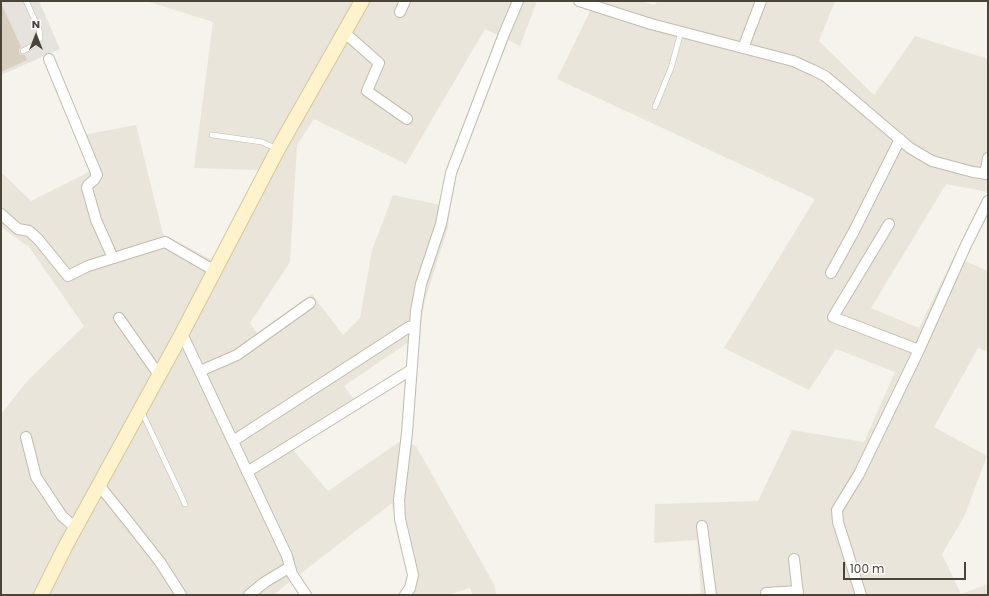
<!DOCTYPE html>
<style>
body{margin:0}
#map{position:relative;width:989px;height:596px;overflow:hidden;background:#f6f3ec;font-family:Poppins,sans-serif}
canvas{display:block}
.frame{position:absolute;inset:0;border:2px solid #4b4439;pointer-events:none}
.north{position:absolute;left:16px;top:16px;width:40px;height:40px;-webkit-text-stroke:3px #fff;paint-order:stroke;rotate:0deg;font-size:11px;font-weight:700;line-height:16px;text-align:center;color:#4b4439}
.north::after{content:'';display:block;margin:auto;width:14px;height:18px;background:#4b4439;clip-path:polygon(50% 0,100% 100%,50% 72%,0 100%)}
.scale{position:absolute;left:843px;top:562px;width:123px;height:18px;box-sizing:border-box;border:2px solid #4b4439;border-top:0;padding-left:5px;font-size:12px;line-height:14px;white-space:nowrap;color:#4b4439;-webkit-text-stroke:3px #fff;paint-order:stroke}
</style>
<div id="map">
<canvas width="989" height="596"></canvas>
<div class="frame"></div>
<div class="north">N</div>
<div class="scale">100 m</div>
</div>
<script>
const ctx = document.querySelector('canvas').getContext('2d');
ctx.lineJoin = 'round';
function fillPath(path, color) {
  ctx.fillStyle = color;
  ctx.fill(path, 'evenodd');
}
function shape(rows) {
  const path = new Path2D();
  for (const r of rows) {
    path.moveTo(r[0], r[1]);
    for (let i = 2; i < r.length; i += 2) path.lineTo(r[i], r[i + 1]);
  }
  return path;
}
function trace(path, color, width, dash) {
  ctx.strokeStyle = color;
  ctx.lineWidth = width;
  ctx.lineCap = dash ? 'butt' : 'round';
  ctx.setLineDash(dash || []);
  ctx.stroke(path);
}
fillPath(shape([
 [146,1,537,1,520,46,485,29,406,164,314,119,297,145,290,262,250,323,257,333,312,294,343,335,360,318,372,250,393,195,450,207,448,228,425,300,419,335,344,386,361,408,293,450,328,491,402,440,416,446,495,586,496,595,473,595,470,588,448,595,400,595,404,588,408,576,392,503,273,595,1,595,1,414,29,379,84,326,29,247,1,227,1,172,31,201,89,172,77,136,136,125,163,234,212,260,259,170,194,168,213,22],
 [595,1,640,1,655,5,657,1,835,1,819,41,874,95,915,36,988,59,988,192,946,184,871,308,919,328,954,256,988,271,988,352,978,348,934,427,987,456,964,517,942,554,961,594,988,584,988,595,679,595,701,593,697,540,654,543,655,504,758,501,792,430,864,442,895,372,836,349,809,390,724,348,815,199,557,79]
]), '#eae5da');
fillPath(shape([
 [1,1,39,1,60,49,1,75]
]), '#e6e2dd');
fillPath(shape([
 [1,3,21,47,19,49,19,53,21,55,25,55,27,60,1,72]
]), '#d8cfc1');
const lane = shape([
 [23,51,34,45,40,38,39,29,26,1],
 [655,107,671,68,681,32],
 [212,135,262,142,277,149],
 [141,410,185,504]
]);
const street = shape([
 [579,1,651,24,793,61,813,70,825,76,843,91,910,148,932,161,973,172,988,174],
 [400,12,405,1],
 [345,33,379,63,367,91,407,119],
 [743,48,761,1],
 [49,59,97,175,94,180,88,185,87,188,96,220,113,258],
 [985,174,988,158],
 [1,214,18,229,29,231,38,239,68,276,88,266,165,242,215,271],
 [889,224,833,317,919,350],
 [831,273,854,231,900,139],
 [119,318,159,375],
 [180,337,185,340,287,556,292,574,306,595],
 [200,371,237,355,310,303],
 [26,437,36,477,62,516,70,523,77,525],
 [233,441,409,327,414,326],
 [247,472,411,370],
 [99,486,103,490,131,525,160,562,181,595],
 [702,526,711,595],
 [794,559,798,595],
 [766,593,798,591],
 [249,595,265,582,290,567],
 [405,595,410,588,413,575,400,519,399,500,407,433,416,311,421,284,441,224,451,173,504,34,518,1],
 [861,595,838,522,837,510,859,474,919,350,966,245,988,201]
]);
const secondary = shape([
 [41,595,65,547,180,337,278,149,362,1]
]);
trace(lane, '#c2bbae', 6);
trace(street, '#c2bbae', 12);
trace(secondary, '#d6c79b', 16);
trace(lane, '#fff', 5);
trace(street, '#fff', 10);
trace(secondary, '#fff3cd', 14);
</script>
